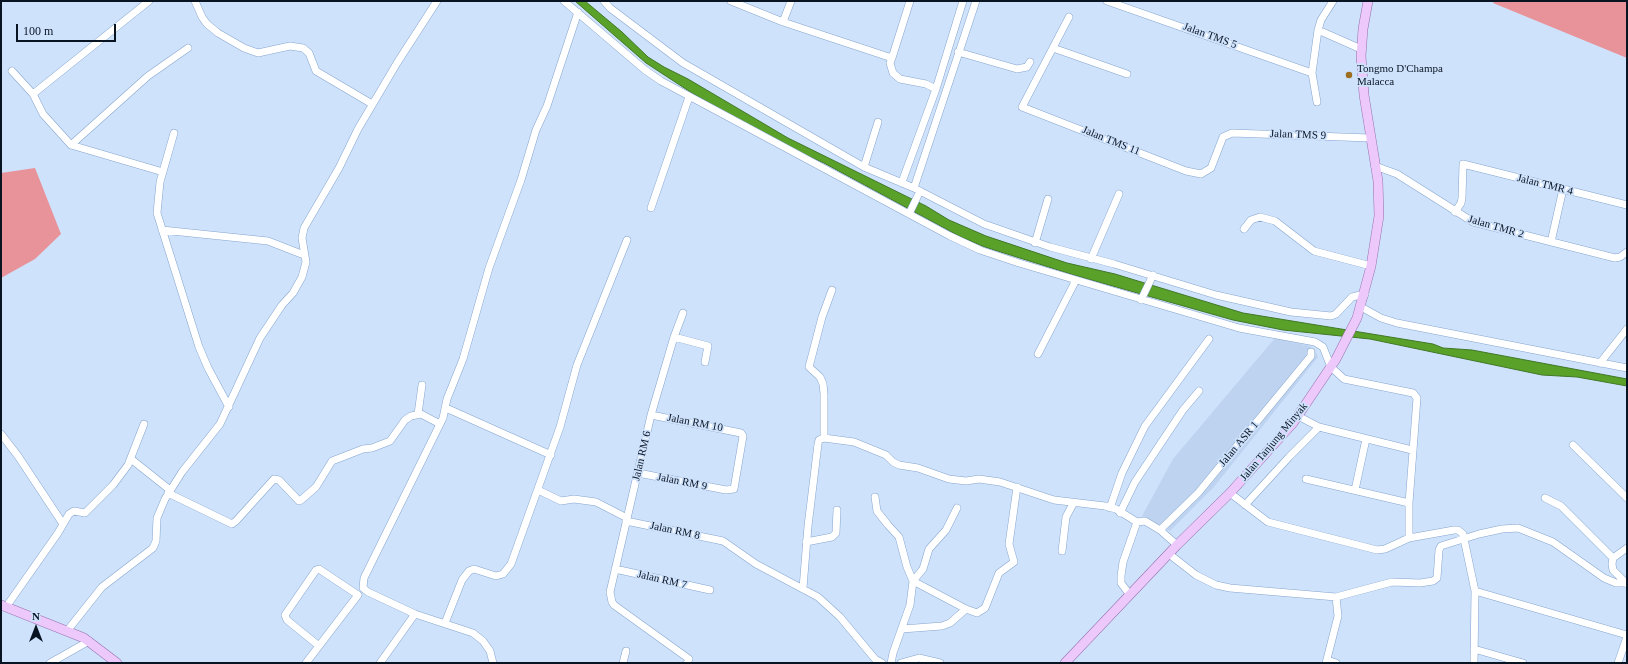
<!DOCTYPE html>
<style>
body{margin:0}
#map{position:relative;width:1628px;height:664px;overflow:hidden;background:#cee2fc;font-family:Georgia,serif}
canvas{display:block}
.frame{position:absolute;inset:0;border:2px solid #091423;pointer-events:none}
.north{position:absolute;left:16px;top:608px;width:40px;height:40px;-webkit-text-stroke:3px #cee2fc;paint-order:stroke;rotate:0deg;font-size:11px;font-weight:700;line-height:16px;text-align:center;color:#091423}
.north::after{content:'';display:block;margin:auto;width:14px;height:18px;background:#091423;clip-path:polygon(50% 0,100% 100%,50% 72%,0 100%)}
.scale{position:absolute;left:16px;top:24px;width:100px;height:18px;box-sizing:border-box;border:2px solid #091423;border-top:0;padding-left:5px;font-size:12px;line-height:14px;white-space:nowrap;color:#091423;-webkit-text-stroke:3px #cee2fc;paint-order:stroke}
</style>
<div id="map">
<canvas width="1628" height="664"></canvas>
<div class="frame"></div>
<div class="north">N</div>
<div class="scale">100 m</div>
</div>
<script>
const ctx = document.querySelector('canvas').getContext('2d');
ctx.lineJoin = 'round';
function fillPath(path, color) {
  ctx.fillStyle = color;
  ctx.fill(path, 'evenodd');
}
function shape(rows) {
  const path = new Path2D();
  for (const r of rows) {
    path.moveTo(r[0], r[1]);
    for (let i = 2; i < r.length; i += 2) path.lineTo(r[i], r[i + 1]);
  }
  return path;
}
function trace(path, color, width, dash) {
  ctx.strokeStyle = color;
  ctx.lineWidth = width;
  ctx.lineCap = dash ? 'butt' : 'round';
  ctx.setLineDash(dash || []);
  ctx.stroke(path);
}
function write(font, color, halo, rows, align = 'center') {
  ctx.font = font + ' Georgia,serif';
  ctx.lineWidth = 3.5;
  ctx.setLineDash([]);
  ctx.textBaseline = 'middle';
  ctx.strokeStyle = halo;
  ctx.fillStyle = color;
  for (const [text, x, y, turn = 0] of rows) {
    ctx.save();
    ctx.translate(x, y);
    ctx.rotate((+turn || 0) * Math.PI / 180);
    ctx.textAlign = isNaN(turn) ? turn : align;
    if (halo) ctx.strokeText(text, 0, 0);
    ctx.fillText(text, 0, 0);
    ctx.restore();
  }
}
fillPath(shape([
 [1275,338,1310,346,1315,350,1318,357,1213,488,1170,531,1142,516,1173,459]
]), '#bdd3f0');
fillPath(shape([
 [1494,1,1627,1,1627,58,1493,3],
 [35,168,61,234,35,259,1,278,1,173]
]), '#e89399');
const water = shape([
 [575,1,585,1,622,32,648,57,664,67,688,79,788,138,926,206,949,220,986,236,1067,263,1115,274,1243,313,1433,344,1443,348,1472,350,1627,379,1627,386,1577,377,1542,375,1370,339,1283,330,1233,320,1074,275,985,247,961,237,824,163,779,143,692,93,646,63,575,1]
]);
fillPath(water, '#59a128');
trace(water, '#417726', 1);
const minor = shape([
 [195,1,202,17,207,24,218,33,244,48,258,53,290,46,303,48,309,53,316,71,372,104],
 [564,1,645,70,661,81,950,236,980,250,1019,263,1239,328,1315,342,1323,347,1331,367,1344,379,1413,393,1417,398,1409,503,1409,538],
 [604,1,610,8,683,63,864,167,914,188,984,224,1050,247,1114,264,1216,295,1291,312,1331,316,1336,314,1352,297,1365,294],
 [731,1,783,22,892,58],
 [910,1,892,58,890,63,893,73,900,79,926,84,936,89],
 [1107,1,1312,73],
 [1069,17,1022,107,1186,171,1201,174,1211,168,1223,137,1232,133,1370,138],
 [783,22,791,1],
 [1318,30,1361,49],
 [1053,48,1127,74],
 [958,52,1017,69,1027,67,1030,62],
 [12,71,33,94,43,114,71,145,163,172],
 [33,94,149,1],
 [1317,102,1312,73,1318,30,1321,20,1333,1],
 [174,133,160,182,157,213,199,347,208,368,229,407],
 [71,145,148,76,188,48],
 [1375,166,1397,174,1473,222,1615,258,1620,257,1627,252],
 [864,167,878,122],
 [902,182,936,89,963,1],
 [914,188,976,1],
 [651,208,689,97],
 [1455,212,1461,203,1462,198,1463,164,1627,205],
 [909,214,920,191],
 [1244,229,1251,220,1260,217,1275,221,1314,251,1371,266],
 [162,230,268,241,304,255],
 [1551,242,1563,189],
 [1035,243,1048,199],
 [1091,259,1119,194],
 [1141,300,1153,275],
 [1361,307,1381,318,1397,323,1627,368],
 [683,313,674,337,651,415,610,592,612,602,614,605,689,659,687,663],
 [674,337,708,346,705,362],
 [1038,354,1076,280],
 [1600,363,1627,329],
 [446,408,551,455],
 [418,414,422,385],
 [1298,416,1319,427,1412,450],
 [1,434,18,456,63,524],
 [824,438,824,394,823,384,820,377,809,367,822,317,832,290],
 [1573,445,1627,498],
 [131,459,170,490],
 [638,473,726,490,734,489,743,436,741,433,651,415],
 [1306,479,1409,503],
 [538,490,561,501,574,499,596,502,627,518],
 [1355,490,1366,439],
 [168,493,232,524,236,521,274,479,279,480,299,501,301,500,316,487,332,461,363,449,372,448,390,441,405,420,411,416,421,414,440,424],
 [1230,493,1268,522,1377,550,1385,549,1409,538,1454,530,1458,530,1463,534,1475,591,1474,663],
 [875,497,877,511,888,525,899,537,907,567,913,581,910,605,893,653,891,663],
 [1545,498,1561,506,1613,558],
 [1245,505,1289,457,1319,427],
 [1110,508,1122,473,1145,426,1209,339],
 [1120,513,1135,482,1183,410,1199,391],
 [626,521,723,541,756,564,818,597,840,617,875,659,882,663],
 [1160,530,1198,493,1311,356,1311,352],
 [806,542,832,537,836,533,837,510],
 [1627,548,1613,558,1612,564,1613,570,1627,584],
 [1062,551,1066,517,1073,504],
 [1169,554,1196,575,1216,585,1230,588,1336,597,1392,582,1420,583,1433,581,1437,578,1439,550,1441,546,1479,534,1502,529,1518,528,1553,542,1604,578,1616,583,1627,583],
 [615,569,710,590],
 [913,581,966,609,977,613,985,608,999,573,1014,562,1009,544,1017,487],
 [913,581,923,569,929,549,946,530,957,508],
 [803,588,808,526,818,444,819,440,824,438,854,442,886,455,893,462,899,465,918,468,949,479,966,481,979,479,1000,482,1054,500,1105,506,1116,509,1137,522,1145,521,1160,530,1177,545],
 [1475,591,1627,635],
 [1130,595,1121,583,1121,576,1123,562,1137,522],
 [6,607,58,533,69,514,74,511,85,513,113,485,128,465,144,424],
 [415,614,473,633,483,641,490,651,493,663],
 [445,623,462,580,469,571,474,569,496,576,503,574,511,564,560,427,577,365,627,240],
 [902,629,942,626,950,623,966,609],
 [67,631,102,587,153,548,156,541,157,518,165,499,182,472,220,424,260,338,282,305,293,293,302,277,306,262,302,238,304,228,339,168,358,129,397,63,437,1],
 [1474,649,1523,663],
 [1327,660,1336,663],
 [50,663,89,641],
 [306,663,358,595,319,569,316,570,285,615,287,620,319,646],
 [380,663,415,614,368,592,363,588,364,578,443,418,447,399,463,359,489,268,521,180,536,130,547,106,578,12],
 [623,663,626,651],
 [901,663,919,658,940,663],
 [1326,663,1338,616,1336,597],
 [1618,663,1627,637]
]);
const major = shape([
 [1,605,84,638,117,663],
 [1065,663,1177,545,1230,493,1293,423,1336,359,1357,318,1371,266,1379,216,1378,181,1364,95,1361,56,1363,29,1368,1]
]);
trace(minor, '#86a5ce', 8);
trace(major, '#9471ad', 10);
trace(minor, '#fff', 7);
trace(major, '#ecc8fb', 9);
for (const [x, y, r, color] of [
 [1349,75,4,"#9d6e20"]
]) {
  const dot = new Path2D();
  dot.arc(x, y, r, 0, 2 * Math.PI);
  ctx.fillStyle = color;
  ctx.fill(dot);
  trace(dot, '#cee2fc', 1.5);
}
write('11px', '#091423', '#cee2fc', [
 ["Jalan TMS 5",1210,36,20],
 ["Jalan TMS 9",1298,135,2],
 ["Jalan TMS 11",1111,141,22],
 ["Jalan TMR 4",1545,185,14],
 ["Jalan TMR 2",1496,227,16],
 ["Jalan RM 10",695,423,11],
 ["Jalan Tanjung Minyak",1274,442,-50],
 ["Jalan ASR 1",1239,444,-50],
 ["Jalan RM 6",642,456,-77],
 ["Jalan RM 9",682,482,11],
 ["Jalan RM 8",675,531,12],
 ["Jalan RM 7",662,580,13]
]);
write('11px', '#091423', '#cee2fc', [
 ["Tongmo D'Champa",1357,69],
 ["Malacca",1357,82]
], 'left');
</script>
